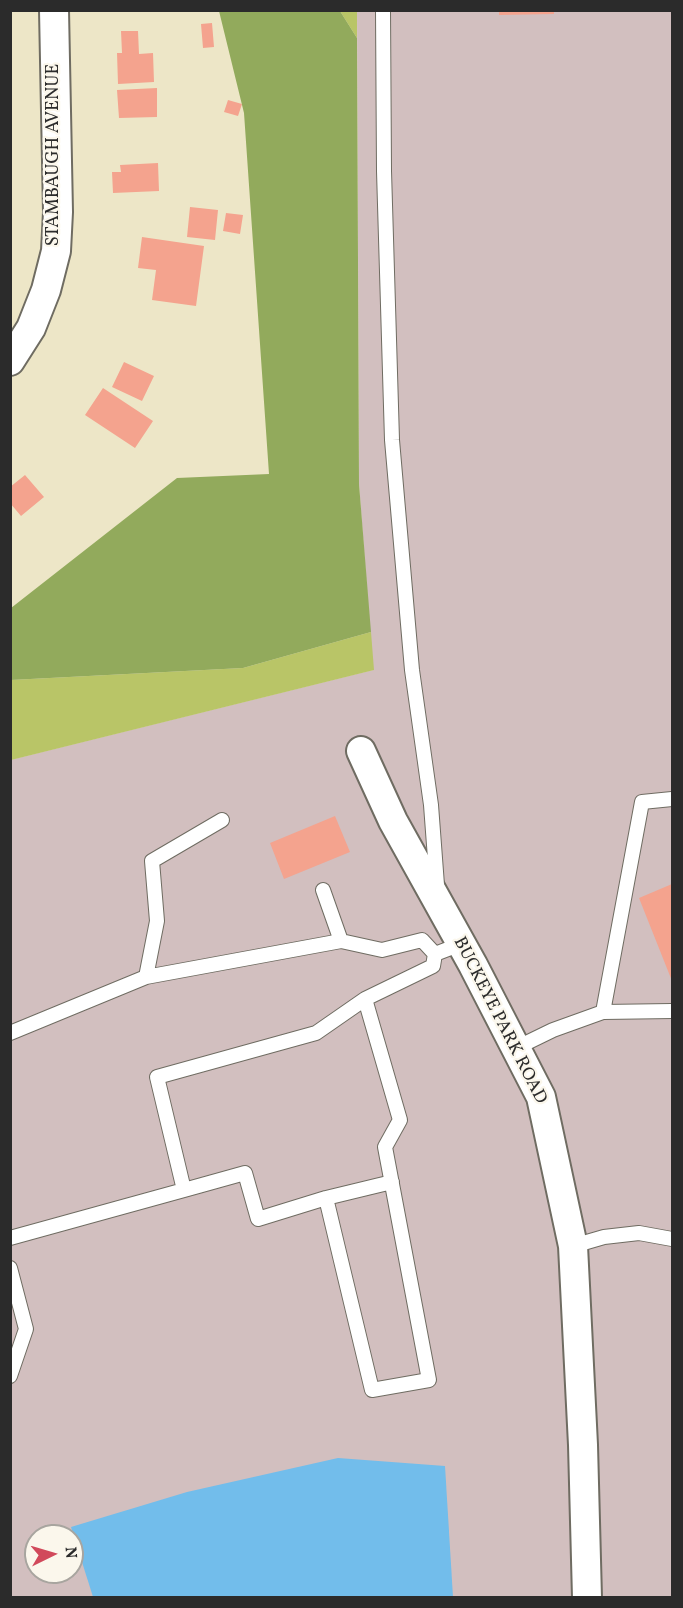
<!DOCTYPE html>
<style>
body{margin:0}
#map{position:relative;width:683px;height:1608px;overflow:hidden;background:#ede6c7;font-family:Vollkorn,serif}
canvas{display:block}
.frame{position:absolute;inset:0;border:12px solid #2b2b2b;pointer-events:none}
.north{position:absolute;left:24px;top:1524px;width:60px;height:60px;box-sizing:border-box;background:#fbf7ec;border:2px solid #a8a59f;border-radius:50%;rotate:85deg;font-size:16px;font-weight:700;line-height:24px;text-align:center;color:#2b2b2b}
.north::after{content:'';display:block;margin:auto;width:21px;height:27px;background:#d1495b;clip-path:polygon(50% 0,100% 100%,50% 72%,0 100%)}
</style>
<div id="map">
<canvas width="683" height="1608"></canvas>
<div class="frame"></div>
<div class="north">N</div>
</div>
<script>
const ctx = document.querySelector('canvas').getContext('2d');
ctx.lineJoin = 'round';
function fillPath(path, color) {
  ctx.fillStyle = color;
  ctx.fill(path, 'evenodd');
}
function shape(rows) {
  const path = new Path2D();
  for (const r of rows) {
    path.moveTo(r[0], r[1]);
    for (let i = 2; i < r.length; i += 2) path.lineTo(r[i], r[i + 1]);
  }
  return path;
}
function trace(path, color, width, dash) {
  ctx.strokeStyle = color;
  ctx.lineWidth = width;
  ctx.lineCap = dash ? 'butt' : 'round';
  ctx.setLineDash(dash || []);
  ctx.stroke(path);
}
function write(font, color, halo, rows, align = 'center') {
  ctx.font = font + ' Vollkorn,serif';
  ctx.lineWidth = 4.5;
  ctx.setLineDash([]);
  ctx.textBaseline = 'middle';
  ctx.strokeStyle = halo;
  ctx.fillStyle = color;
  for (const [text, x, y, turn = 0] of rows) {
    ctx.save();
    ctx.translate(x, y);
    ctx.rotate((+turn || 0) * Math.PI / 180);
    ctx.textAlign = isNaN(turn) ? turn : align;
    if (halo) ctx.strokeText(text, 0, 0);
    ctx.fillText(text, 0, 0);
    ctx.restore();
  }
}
fillPath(shape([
 [357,11,672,11,672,1597,11,1597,10,760,373,670,359,484],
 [36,1536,72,1536,72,1572,36,1572]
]), '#d2bfbf');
fillPath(shape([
 [340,11,357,11,357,38],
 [371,632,374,670,11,760,11,680,243,668]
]), '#b9c567');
fillPath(shape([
 [219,11,340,11,357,38,359,484,371,632,243,668,11,680,11,608,177,478,269,474,244,113]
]), '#92aa5c');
fillPath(shape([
 [338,1458,445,1466,453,1597,93,1597,71,1527,187,1492]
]), '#72bdeb');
fillPath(shape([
 [499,10,554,10,554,14,499,15],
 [212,23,214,47,203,48,201,24],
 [121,31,138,31,139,54,153,53,154,82,118,84,117,53,122,53],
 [157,88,157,117,119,118,117,90],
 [228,100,242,104,238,116,224,112],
 [158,163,159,191,113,193,112,172,121,172,120,165],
 [190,207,218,210,215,240,187,237],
 [226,213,243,215,240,234,223,231],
 [142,237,204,246,196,306,152,300,156,270,138,268],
 [124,362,154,376,142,401,112,387],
 [103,388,153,421,135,448,85,415],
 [25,475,44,497,21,516,10,503,10,487],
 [335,816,350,852,284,879,270,843],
 [672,884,672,981,639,898]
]), '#f4a38e');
const lane = shape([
 [383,10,384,171,392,440,412,670,431,805,437,885],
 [323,890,341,941,382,950,422,940,435,954,461,944],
 [146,977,157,921,152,861,222,820],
 [603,1012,642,802,672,799],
 [10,1033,146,977,341,941],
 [516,1048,553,1030,603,1012,672,1011],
 [392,1182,326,1198,372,1390,429,1380,385,1147,400,1120,365,999,433,966,435,954],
 [326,1198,258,1219,245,1173,184,1190,157,1077,316,1033,365,999],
 [10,1238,184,1190],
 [573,1246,604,1237,639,1233,672,1239],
 [10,1268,26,1329,10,1376]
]);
const street = shape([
 [10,361,31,328,46,290,56,251,58,212,54,10],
 [361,751,393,821,473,965,541,1097,573,1246,583,1445,587,1598]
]);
trace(lane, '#6f6c62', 16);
trace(street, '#6f6c62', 32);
trace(lane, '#fff', 14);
trace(street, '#fff', 28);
write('18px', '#2b2b2b', '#fbf7ec', [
 ["STAMBAUGH AVENUE",55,155,-90],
 ["BUCKEYE PARK ROAD",499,1021,63]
]);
</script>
